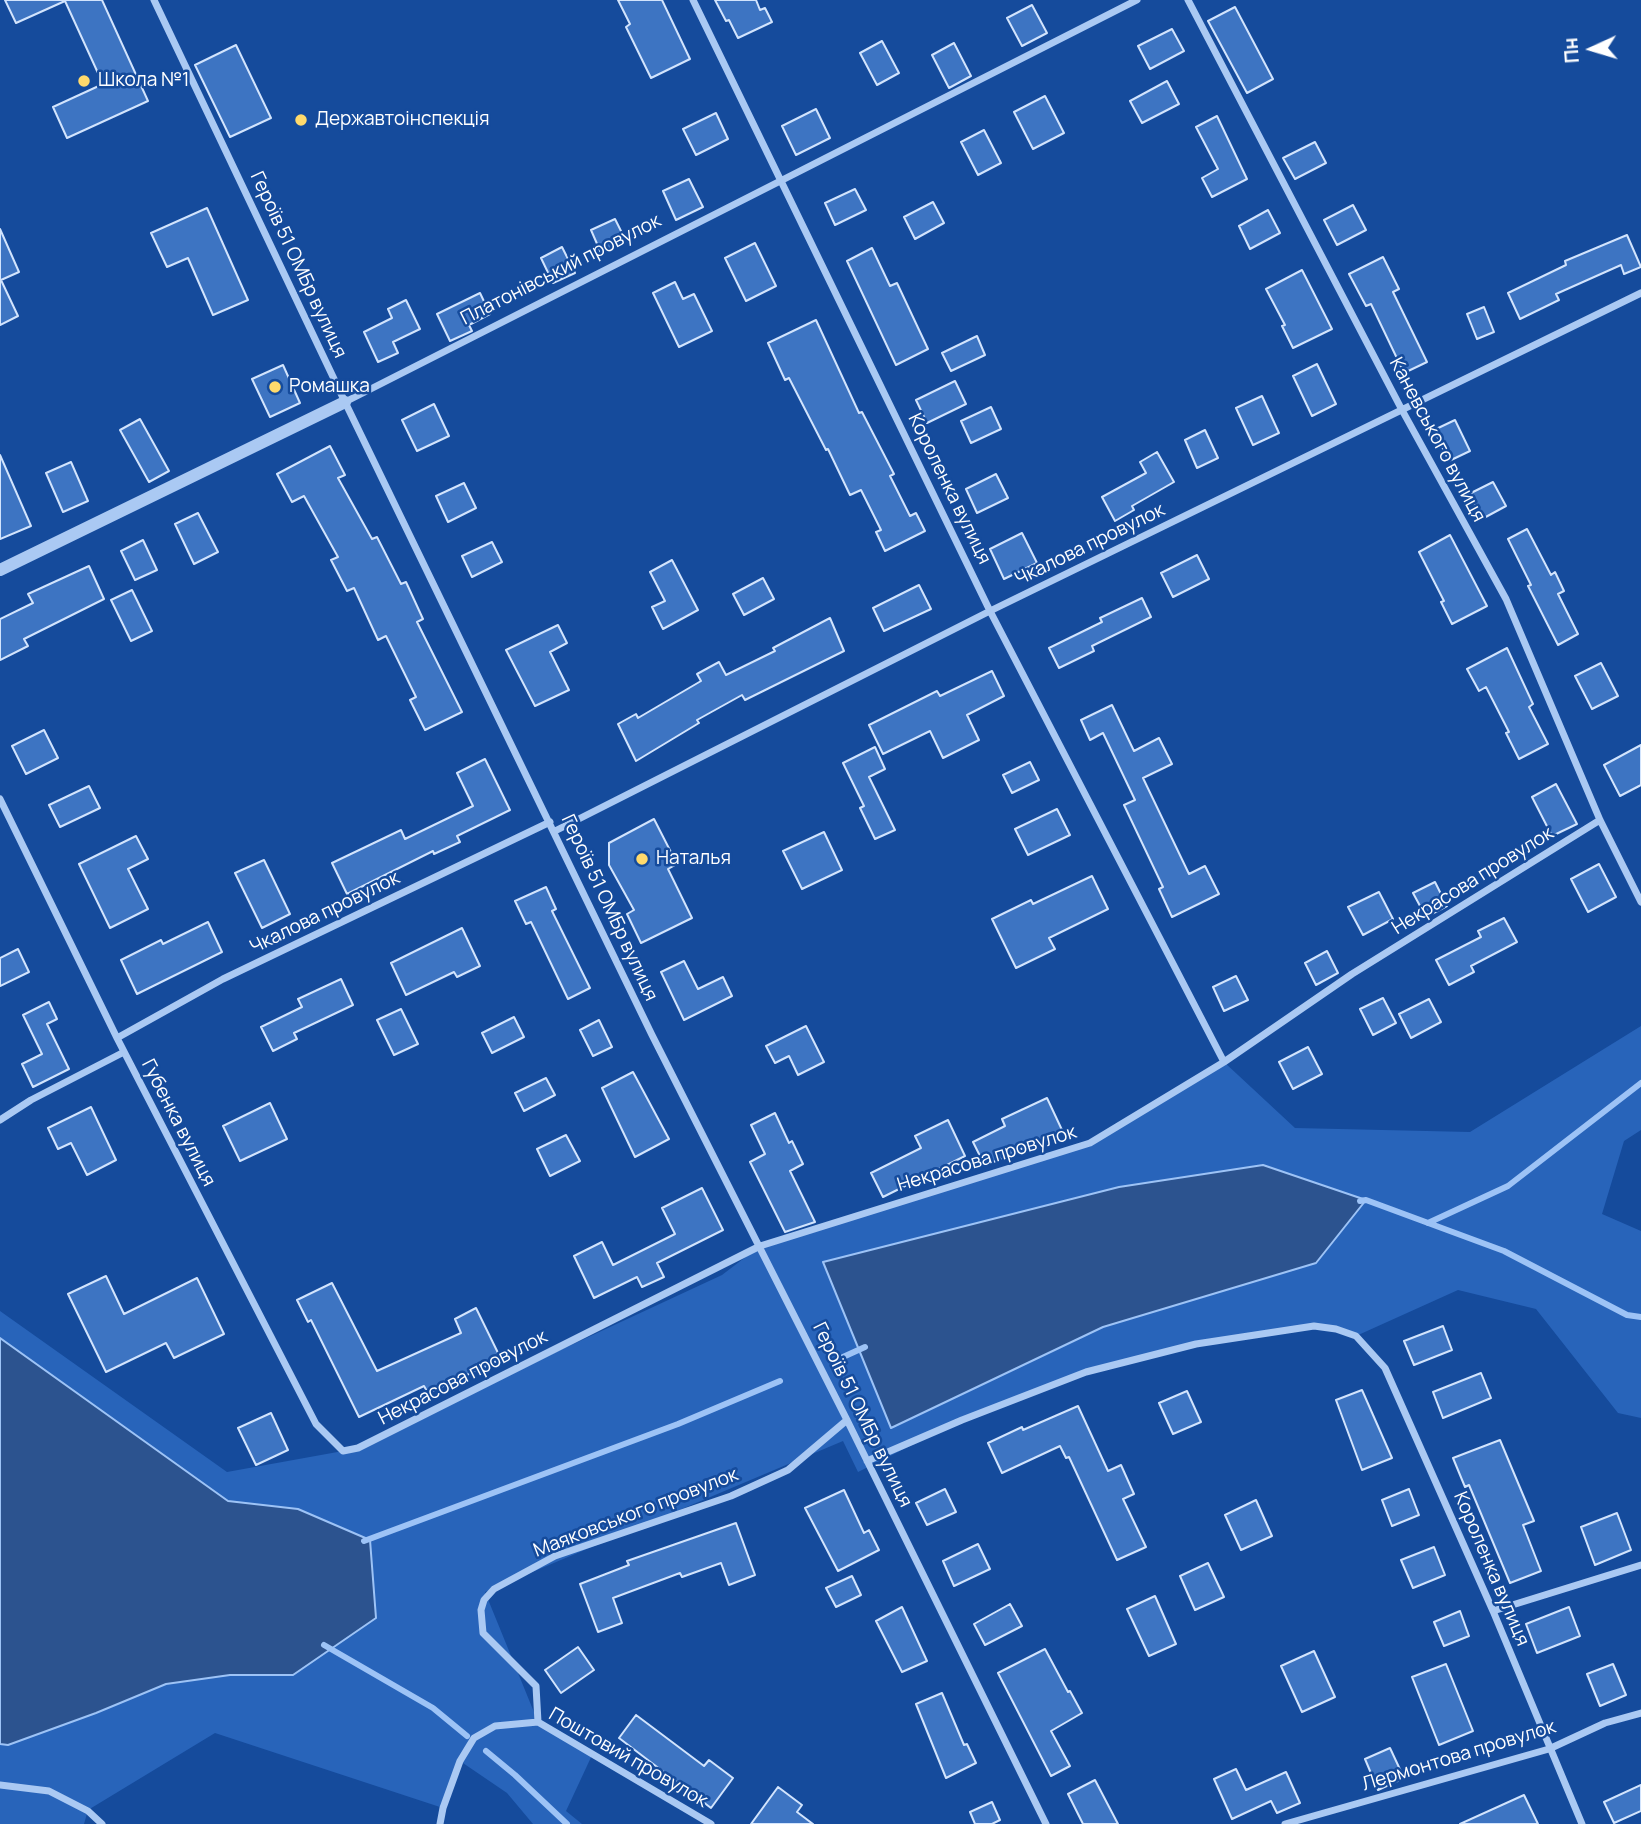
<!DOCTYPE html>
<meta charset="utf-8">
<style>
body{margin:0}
#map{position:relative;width:1641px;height:1824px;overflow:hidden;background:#154b9c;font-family:Manrope,sans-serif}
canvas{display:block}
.north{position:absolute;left:1557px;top:14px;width:70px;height:70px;-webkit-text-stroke:5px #154b9c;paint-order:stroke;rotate:266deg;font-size:19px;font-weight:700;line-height:28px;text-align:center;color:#fff}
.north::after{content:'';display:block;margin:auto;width:24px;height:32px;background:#fff;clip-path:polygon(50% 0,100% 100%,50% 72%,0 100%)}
</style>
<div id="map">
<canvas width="1641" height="1824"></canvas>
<div class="north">Пн</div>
</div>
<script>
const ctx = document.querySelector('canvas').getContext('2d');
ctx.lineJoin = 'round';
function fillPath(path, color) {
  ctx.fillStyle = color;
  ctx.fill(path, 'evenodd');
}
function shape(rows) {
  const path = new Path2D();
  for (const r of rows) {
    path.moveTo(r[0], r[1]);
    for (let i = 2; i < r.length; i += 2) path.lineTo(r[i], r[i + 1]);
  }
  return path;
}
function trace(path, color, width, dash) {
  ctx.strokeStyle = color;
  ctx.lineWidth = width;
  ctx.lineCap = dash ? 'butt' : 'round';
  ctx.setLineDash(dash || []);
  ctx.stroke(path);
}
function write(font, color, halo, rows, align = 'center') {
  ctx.font = font + ' Manrope,sans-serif';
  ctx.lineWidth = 5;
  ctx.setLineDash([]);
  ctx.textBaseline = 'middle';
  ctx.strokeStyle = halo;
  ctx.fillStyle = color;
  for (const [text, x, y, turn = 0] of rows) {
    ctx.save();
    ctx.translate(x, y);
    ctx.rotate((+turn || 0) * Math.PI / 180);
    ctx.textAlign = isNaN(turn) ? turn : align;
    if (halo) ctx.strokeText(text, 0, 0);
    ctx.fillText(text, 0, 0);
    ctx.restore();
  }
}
fillPath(shape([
 [1641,1026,1641,1130,1624,1141,1602,1214,1641,1231,1641,1418,1618,1413,1536,1309,1458,1290,1356,1336,1314,1326,1196,1344,1086,1372,962,1420,858,1472,843,1441,485,1592,538,1722,593,1753,566,1811,582,1824,533,1824,507,1793,460,1761,443,1808,215,1733,88,1810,84,1824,0,1824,0,1311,227,1472,343,1451,722,1275,760,1246,1090,1143,1224,1062,1295,1128,1470,1132]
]), '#2864ba');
const water = shape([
 [1263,1165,1366,1200,1316,1263,1103,1327,891,1428,823,1262,1119,1187,1263,1165],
 [0,1338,228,1501,298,1509,370,1540,376,1618,293,1675,230,1675,166,1684,96,1713,8,1745,0,1744,0,1338]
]);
fillPath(water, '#2c538f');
trace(water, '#9dc3f6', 2);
trace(shape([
 [1360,1201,1366,1200,1504,1251,1627,1315,1641,1317],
 [1428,1223,1508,1186,1641,1083],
 [843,1357,865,1347],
 [364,1541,678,1424,780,1381],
 [324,1645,433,1708,467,1736],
 [486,1751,515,1775,567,1824]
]), '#9dc3f6', 6);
const building = shape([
 [5,0,102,0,148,101,67,138,53,107,103,84,65,1,16,23,5,0],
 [618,0,662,0,690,59,651,78,626,27,630,24,618,0],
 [715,0,756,0,760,10,765,8,772,22,738,38,729,20,726,21,715,0],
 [1032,5,1047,33,1022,46,1007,18,1032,5],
 [1235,7,1273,79,1247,93,1208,21,1235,7],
 [1172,29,1184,51,1150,69,1138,46,1172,29],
 [882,41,899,73,877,85,860,53,882,41],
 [954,43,971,76,949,88,932,55,954,43],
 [236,45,271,118,230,137,195,65,236,45],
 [1167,81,1179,104,1142,123,1130,101,1167,81],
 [1045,96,1064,133,1033,149,1014,112,1045,96],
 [816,109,830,138,796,155,782,126,816,109],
 [716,113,728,139,696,155,683,129,716,113],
 [1217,116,1247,179,1212,197,1202,178,1218,169,1196,127,1217,116],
 [984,130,1001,163,978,175,961,142,984,130],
 [1315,142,1326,163,1295,179,1283,158,1315,142],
 [689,179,703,207,676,220,663,191,689,179],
 [855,189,866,210,835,225,825,203,855,189],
 [933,202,944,223,915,239,904,217,933,202],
 [1353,205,1366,230,1337,245,1324,220,1353,205],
 [207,208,248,300,213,315,188,258,167,267,151,233,207,208],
 [1268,210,1280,233,1250,249,1239,226,1268,210],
 [615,219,626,241,601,253,591,230,615,219],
 [0,229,19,272,1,280,18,316,0,325,0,229],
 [1627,235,1641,267,1624,274,1621,265,1556,294,1559,300,1520,319,1508,293,1566,265,1565,261,1627,235],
 [755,243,776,286,746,301,725,258,755,243],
 [562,247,575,273,553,283,541,258,562,247],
 [872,248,890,286,897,283,928,349,896,365,847,261,872,248],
 [1383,257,1399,289,1393,292,1427,362,1404,373,1371,304,1366,306,1349,274,1383,257],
 [1302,270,1332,329,1293,348,1282,326,1285,325,1266,289,1302,270],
 [675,282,683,299,694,294,712,331,679,347,653,293,675,282],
 [480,293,490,314,469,325,472,331,450,341,437,314,480,293],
 [406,300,420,329,393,342,398,353,378,362,364,332,392,318,388,309,406,300],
 [1484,307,1494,332,1477,339,1467,314,1484,307],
 [816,320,859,413,862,412,894,474,890,476,910,516,916,513,925,531,885,551,876,532,881,530,861,490,850,495,828,449,826,450,789,378,785,380,768,343,816,320],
 [977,336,985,355,951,371,942,353,977,336],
 [1317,364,1336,404,1312,416,1293,376,1317,364],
 [283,365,300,403,270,417,252,379,283,365],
 [955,381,966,404,927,423,916,400,955,381],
 [1262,396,1279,433,1253,445,1236,408,1262,396],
 [434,404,449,436,417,451,402,420,434,404],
 [991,407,1001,429,971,443,961,421,991,407],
 [140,419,169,471,149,482,120,430,140,419],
 [1455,420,1470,451,1449,461,1434,430,1455,420],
 [1205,430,1218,458,1197,468,1185,440,1205,430],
 [330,446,345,475,338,478,372,539,377,537,401,584,406,582,423,619,417,622,462,712,425,730,410,700,416,697,386,636,378,640,354,588,347,591,331,560,338,557,304,496,292,502,277,474,330,446],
 [1157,452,1174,482,1132,506,1134,510,1115,521,1102,497,1146,473,1140,462,1157,452],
 [0,455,31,526,0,539,0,455],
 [71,462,88,501,63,512,46,473,71,462],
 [996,474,1008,498,977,513,966,489,996,474],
 [1493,482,1506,506,1482,519,1469,494,1493,482],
 [464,483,476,508,448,522,436,496,464,483],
 [198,513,218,552,194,564,175,524,198,513],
 [1527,529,1551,575,1555,572,1564,591,1558,594,1578,634,1558,645,1528,586,1531,585,1508,539,1527,529],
 [1022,533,1037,563,1004,579,990,549,1022,533],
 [1450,535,1487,606,1452,624,1441,602,1444,601,1419,552,1450,535],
 [143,540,157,570,135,580,121,551,143,540],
 [492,542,502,562,472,577,462,556,492,542],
 [1197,555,1209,579,1173,597,1161,573,1197,555],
 [672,560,698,610,663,629,652,607,665,601,650,572,672,560],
 [89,566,104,599,24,639,28,646,0,660,0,619,33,603,28,594,89,566],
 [763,578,774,599,744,615,733,594,763,578],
 [919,585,931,609,884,631,873,608,919,585],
 [132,590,152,631,131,641,111,600,132,590],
 [1142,598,1151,617,1092,646,1094,651,1059,668,1049,648,1102,622,1100,618,1142,598],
 [830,618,844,651,745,700,742,695,697,720,699,723,636,761,618,724,636,714,638,718,701,681,697,674,719,662,726,675,775,651,773,648,830,618],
 [558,625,567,643,550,652,569,690,535,706,506,650,558,625],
 [1507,648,1533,704,1529,707,1548,744,1519,759,1506,733,1509,732,1486,687,1479,691,1467,669,1507,648],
 [1601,663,1618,696,1592,709,1575,676,1601,663],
 [992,671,1004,696,967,715,979,740,943,758,930,731,883,754,869,725,937,691,940,696,992,671],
 [1112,705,1134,751,1159,738,1172,764,1143,778,1189,874,1205,866,1219,894,1172,917,1159,889,1163,887,1124,805,1135,800,1103,733,1090,740,1081,720,1112,705],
 [44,730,58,758,26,774,12,746,44,730],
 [1641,745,1641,785,1620,796,1604,765,1641,745],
 [875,747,885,769,869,777,895,830,875,839,860,808,864,806,843,763,875,747],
 [485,759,510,810,457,836,460,842,434,854,433,851,347,894,332,863,401,830,405,839,473,806,457,773,485,759],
 [1030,762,1039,780,1012,793,1003,775,1030,762],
 [1556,784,1577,824,1552,836,1532,797,1556,784],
 [89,786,100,808,60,827,49,805,89,786],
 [1057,809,1070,835,1028,855,1015,829,1057,809],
 [654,819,677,864,668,869,692,918,641,943,627,914,634,910,609,865,609,843,654,819],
 [824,832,842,870,802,889,783,851,824,832],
 [136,836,148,859,128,869,148,909,110,928,79,864,136,836],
 [264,860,290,914,262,928,235,873,264,860],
 [1599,864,1616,897,1588,912,1571,879,1599,864],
 [1092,876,1108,909,1049,938,1055,949,1016,968,992,919,1031,900,1033,904,1092,876],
 [1435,882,1447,906,1426,917,1413,893,1435,882],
 [546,887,556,909,552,911,590,988,568,999,531,922,526,924,515,901,546,887],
 [1379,892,1393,919,1363,935,1348,907,1379,892],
 [1504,918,1517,942,1471,966,1474,972,1449,985,1436,960,1481,937,1478,931,1504,918],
 [208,922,222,952,137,994,121,960,161,940,163,944,208,922],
 [462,928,480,966,457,977,454,972,406,995,391,963,462,928],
 [18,949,29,972,0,986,0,958,18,949],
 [1327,951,1338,973,1316,985,1305,963,1327,951],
 [684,961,698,989,723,977,732,996,684,1020,661,972,684,961],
 [1236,976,1248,1000,1224,1011,1213,987,1236,976],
 [341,979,353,1005,294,1033,297,1039,273,1051,261,1027,302,1007,298,999,341,979],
 [1383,998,1396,1023,1373,1035,1360,1009,1383,998],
 [1429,999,1441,1022,1411,1038,1399,1014,1429,999],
 [49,1002,57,1019,47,1024,69,1069,33,1087,22,1064,42,1054,23,1015,49,1002],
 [401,1009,418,1044,394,1055,377,1020,401,1009],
 [514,1017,524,1037,492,1053,482,1033,514,1017],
 [599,1020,612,1047,593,1056,580,1030,599,1020],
 [806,1026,824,1062,798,1075,789,1056,775,1063,766,1046,806,1026],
 [1308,1047,1322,1074,1293,1089,1279,1062,1308,1047],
 [633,1072,669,1139,635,1157,602,1088,633,1072],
 [546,1078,555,1095,524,1111,515,1093,546,1078],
 [1047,1098,1062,1130,985,1166,973,1142,1005,1126,1002,1119,1047,1098],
 [270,1103,287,1139,240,1161,223,1126,270,1103],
 [91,1107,116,1160,87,1175,71,1143,58,1149,48,1128,91,1107],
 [775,1113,789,1143,792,1141,803,1164,790,1171,815,1222,785,1232,750,1162,765,1154,751,1125,775,1113],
 [948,1120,965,1156,883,1197,871,1173,921,1148,915,1136,948,1120],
 [566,1135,580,1161,550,1176,537,1149,566,1135],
 [702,1188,723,1230,657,1263,664,1277,642,1287,637,1277,594,1298,574,1256,602,1242,613,1265,675,1234,662,1208,702,1188],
 [106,1276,124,1314,197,1278,224,1334,174,1358,166,1343,106,1372,68,1294,106,1276],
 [332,1283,377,1371,461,1333,455,1319,476,1308,501,1359,428,1393,424,1386,359,1417,311,1320,308,1322,297,1300,332,1283],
 [1443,1326,1452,1350,1414,1365,1404,1341,1443,1326],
 [1481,1373,1491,1398,1443,1418,1433,1392,1481,1373],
 [1362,1390,1392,1458,1362,1470,1336,1400,1362,1390],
 [1187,1391,1201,1422,1173,1434,1159,1403,1187,1391],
 [1078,1406,1108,1471,1121,1465,1134,1494,1123,1499,1146,1547,1117,1560,1069,1457,1066,1458,1060,1446,1002,1473,988,1443,1022,1427,1023,1430,1078,1406],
 [271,1413,288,1450,256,1465,238,1428,271,1413],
 [1500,1440,1534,1521,1523,1525,1541,1571,1510,1583,1469,1485,1465,1487,1453,1458,1500,1440],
 [945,1489,956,1512,927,1525,916,1503,945,1489],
 [1409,1489,1419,1515,1392,1526,1382,1500,1409,1489],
 [844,1490,864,1533,869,1530,879,1550,838,1571,805,1508,844,1490],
 [1256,1500,1272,1536,1241,1550,1225,1515,1256,1500],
 [1617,1513,1631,1550,1595,1565,1581,1527,1617,1513],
 [736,1523,755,1575,729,1585,721,1563,682,1577,680,1573,613,1598,622,1623,598,1632,580,1584,629,1565,627,1561,736,1523],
 [978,1544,990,1569,954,1586,943,1561,978,1544],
 [1434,1547,1445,1575,1413,1588,1401,1560,1434,1547],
 [1208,1563,1224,1597,1195,1610,1180,1576,1208,1563],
 [852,1576,861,1595,836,1607,826,1588,852,1576],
 [1155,1596,1176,1644,1149,1656,1127,1609,1155,1596],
 [1010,1604,1022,1626,985,1645,974,1624,1010,1604],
 [902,1607,927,1661,902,1672,876,1621,902,1607],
 [1569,1607,1580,1636,1537,1653,1526,1624,1569,1607],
 [1460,1611,1469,1636,1444,1646,1434,1622,1460,1611],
 [578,1647,594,1670,561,1693,545,1670,578,1647],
 [1045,1649,1068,1692,1070,1691,1082,1713,1051,1731,1070,1766,1051,1776,998,1673,1045,1649],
 [1314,1651,1335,1697,1302,1712,1281,1666,1314,1651],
 [1446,1664,1473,1731,1439,1745,1412,1677,1446,1664],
 [1613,1664,1626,1695,1600,1706,1587,1674,1613,1664],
 [942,1693,964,1745,967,1744,976,1763,946,1778,916,1704,942,1693],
 [636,1715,704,1766,709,1760,733,1778,711,1808,619,1738,636,1715],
 [1390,1748,1404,1778,1378,1790,1365,1759,1390,1748],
 [1236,1769,1246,1790,1286,1772,1300,1803,1277,1813,1271,1801,1232,1819,1214,1779,1236,1769],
 [1095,1780,1118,1824,1083,1824,1068,1794,1095,1780],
 [1641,1785,1641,1811,1614,1823,1604,1802,1641,1785],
 [778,1787,802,1805,797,1812,813,1824,751,1824,778,1787],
 [1524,1795,1538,1824,1460,1824,1524,1795],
 [992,1802,1000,1820,992,1824,975,1824,970,1812,992,1802]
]);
fillPath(building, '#3d74c2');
trace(building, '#d2e4fd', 2);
trace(shape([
 [154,0,345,402,652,1035,847,1420,1046,1824],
 [693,0,990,611,1224,1062],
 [1188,0,1402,410,1506,599,1600,820,1641,902],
 [345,402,1137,0],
 [0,799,117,1038,316,1424,343,1451,358,1448,760,1246,1090,1143,1224,1062,1352,974,1600,820],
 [555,831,990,611,1641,293],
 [117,1038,223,979,550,822],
 [0,1120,31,1100,124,1052],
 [867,1461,962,1420,1086,1372,1196,1344,1314,1326,1336,1329,1356,1336,1385,1368,1493,1611,1582,1824],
 [1493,1611,1641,1565],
 [538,1722,536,1686,483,1633,481,1610,484,1600,494,1589,555,1556,731,1496,788,1470,847,1420],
 [0,1785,49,1791,88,1811,102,1824],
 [440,1824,443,1808,460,1761,474,1738,495,1726,538,1722,711,1824],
 [1285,1824,1549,1749,1605,1723,1641,1713]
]), '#aac9f3', 7);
trace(shape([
 [0,570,345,402]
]), '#aac9f3', 12);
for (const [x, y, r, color] of [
 [84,81,7,"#ffda6c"],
 [301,120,7,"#ffda6c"],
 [275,387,7,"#ffda6c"],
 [642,859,7,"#ffda6c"]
]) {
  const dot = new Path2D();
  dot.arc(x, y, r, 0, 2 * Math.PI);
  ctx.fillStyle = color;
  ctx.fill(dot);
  trace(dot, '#154b9c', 2.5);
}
write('19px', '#fff', '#154b9c', [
 ["Школа №1",98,81],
 ["Державтоінспекція",315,120],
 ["Ромашка",289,387],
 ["Наталья",656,859]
], 'left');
write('19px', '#fff', '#154b9c', [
 ["Героїв 51 ОМБр вулиця",298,265,65],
 ["Платонівський провулок",561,270,-27],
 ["Каневського вулиця",1437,440,62],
 ["Короленка вулиця",949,489,64],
 ["Чкалова провулок",1090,545,-26],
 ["Некрасова провулок",1473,881,-32],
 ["Героїв 51 ОМБр вулиця",609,908,65],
 ["Чкалова провулок",325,913,-26],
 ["Губенка вулиця",178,1123,63],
 ["Некрасова провулок",987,1159,-17],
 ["Некрасова провулок",463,1378,-27],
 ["Героїв 51 ОМБр вулиця",862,1415,64],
 ["Маяковського провулок",636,1513,-21],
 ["Короленка вулиця",1491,1569,67],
 ["Лермонтова провулок",1459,1756,-17],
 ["Поштовий провулок",628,1758,30]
]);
</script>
